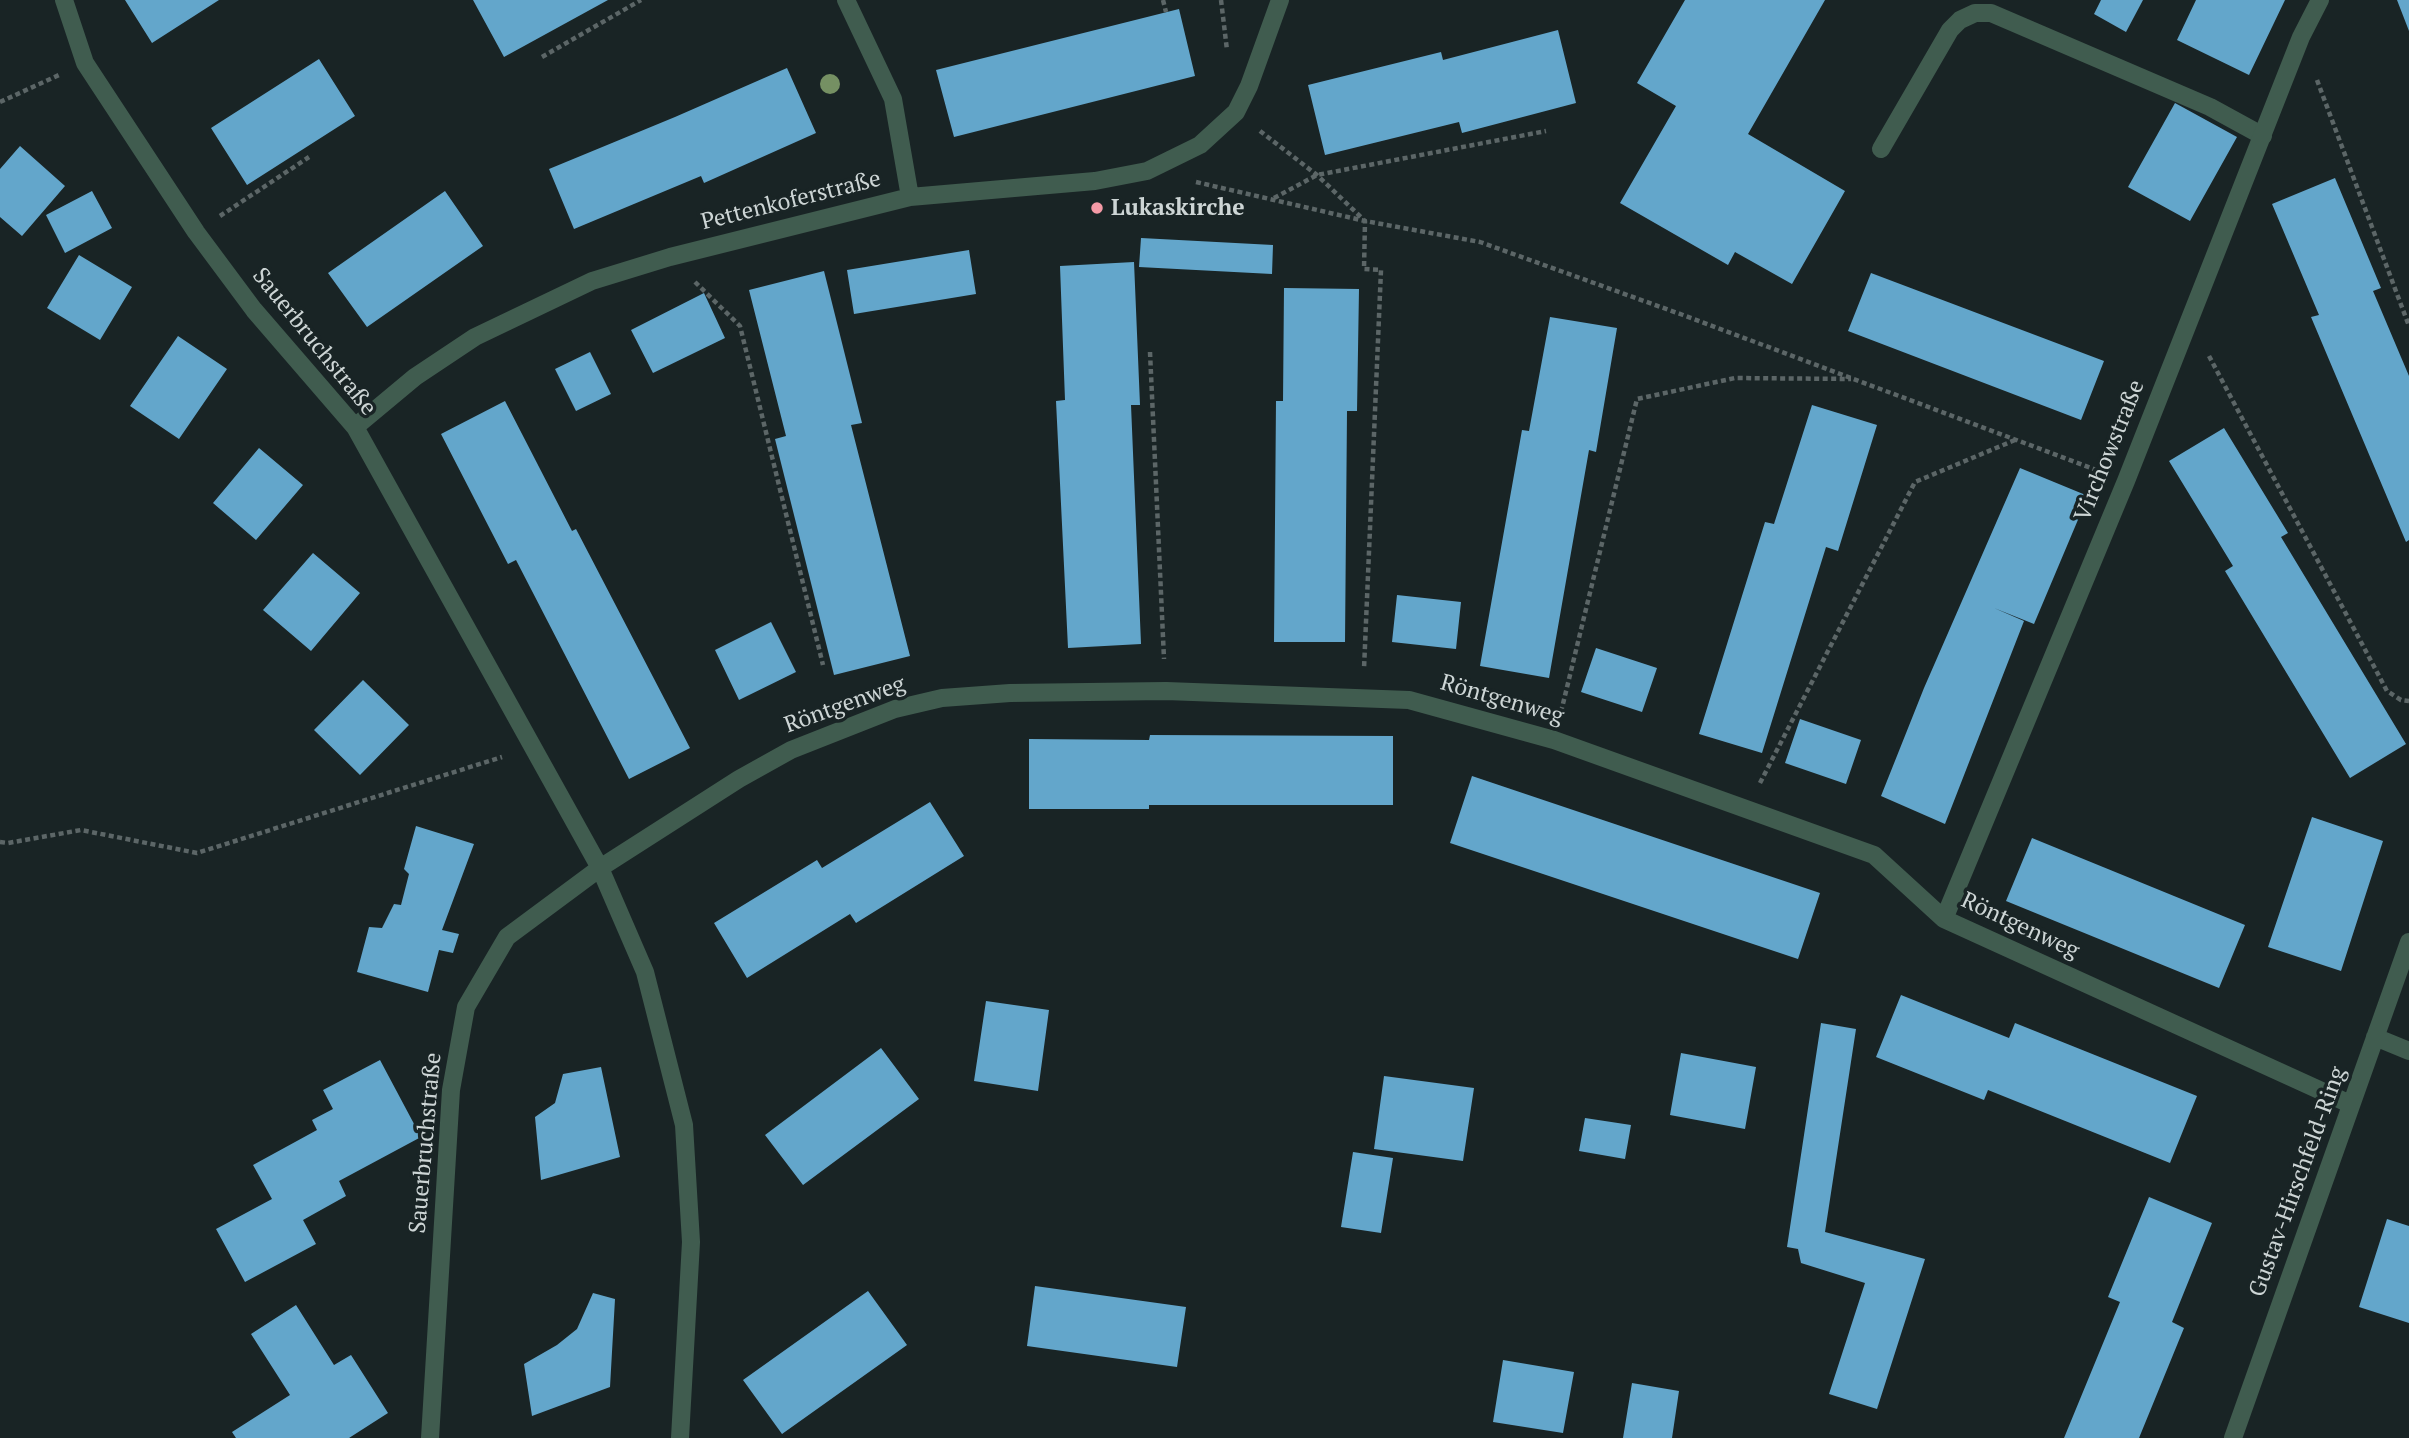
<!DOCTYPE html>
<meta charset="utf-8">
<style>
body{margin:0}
canvas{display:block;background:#192425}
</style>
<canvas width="2409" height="1438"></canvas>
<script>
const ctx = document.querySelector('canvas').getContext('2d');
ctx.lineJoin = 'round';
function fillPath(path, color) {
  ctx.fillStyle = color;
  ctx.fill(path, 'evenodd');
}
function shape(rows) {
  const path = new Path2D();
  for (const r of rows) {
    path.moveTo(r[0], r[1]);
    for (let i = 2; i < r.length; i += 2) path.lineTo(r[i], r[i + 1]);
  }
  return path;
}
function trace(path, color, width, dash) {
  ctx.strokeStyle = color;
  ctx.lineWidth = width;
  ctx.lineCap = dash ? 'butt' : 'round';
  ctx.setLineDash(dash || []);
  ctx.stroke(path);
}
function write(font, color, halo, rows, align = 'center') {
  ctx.font = font + ' "PT Serif",serif';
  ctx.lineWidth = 7;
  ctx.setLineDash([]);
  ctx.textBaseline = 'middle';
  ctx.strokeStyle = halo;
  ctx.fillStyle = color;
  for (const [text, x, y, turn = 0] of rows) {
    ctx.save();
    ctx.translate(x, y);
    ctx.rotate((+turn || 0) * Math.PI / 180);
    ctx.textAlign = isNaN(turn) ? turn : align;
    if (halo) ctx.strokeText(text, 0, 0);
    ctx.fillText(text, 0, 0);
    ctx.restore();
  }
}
fillPath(shape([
 [125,0,219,0,152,43],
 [473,0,608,0,504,57],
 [1685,0,1825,0,1748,134,1845,191,1792,284,1735,252,1728,265,1620,203,1676,106,1637,83],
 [2101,0,2143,0,2126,32,2094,14],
 [2196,0,2285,0,2249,75,2177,40],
 [2397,0,2409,0,2409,31],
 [1179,9,1195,76,954,137,936,70],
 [1558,30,1576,103,1462,133,1459,122,1325,155,1308,85,1441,52,1443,60],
 [319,59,355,116,247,185,211,128],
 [787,68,816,133,704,183,701,176,574,229,549,169,675,117],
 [2175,103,2237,137,2190,221,2128,187],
 [20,146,65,186,22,236,0,217,0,169],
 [2335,178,2381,288,2373,291,2409,376,2409,540,2406,542,2311,317,2319,315,2272,204],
 [92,191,112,228,65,253,46,215],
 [445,191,483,246,367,327,328,273],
 [1141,238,1273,245,1272,274,1139,267],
 [969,250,976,294,854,314,847,270],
 [79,255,132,287,100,340,47,308],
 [1134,262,1140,405,1131,405,1141,644,1068,648,1056,401,1065,400,1060,266],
 [824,271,862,423,851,425,910,656,834,675,775,439,786,436,749,290],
 [1871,273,2104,361,2081,420,1848,331],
 [1284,288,1359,289,1357,411,1347,411,1345,642,1274,642,1276,401,1283,401],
 [704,293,725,338,653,373,631,330],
 [1550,317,1617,328,1596,452,1589,450,1549,678,1480,666,1522,430,1529,431],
 [178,336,227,369,179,439,130,406],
 [590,352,611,394,576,411,555,369],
 [505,401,572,531,576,529,690,748,629,779,516,560,508,564,441,434],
 [1812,405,1877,425,1838,551,1826,547,1762,753,1699,734,1765,522,1774,524],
 [2224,428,2288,533,2281,537,2406,744,2350,778,2225,571,2233,566,2169,461],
 [259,448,303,485,256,540,213,503],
 [2020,468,2088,496,2034,624,1994,608,2024,621,1945,824,1881,796,1924,688],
 [313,553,360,593,311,651,263,610],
 [1397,595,1461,602,1456,649,1392,642],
 [771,622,796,672,739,700,715,650],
 [1596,648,1657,668,1642,712,1581,692],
 [363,680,409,725,360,775,314,730],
 [1800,719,1861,740,1846,784,1785,763],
 [1150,735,1393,736,1393,805,1149,805,1149,809,1029,809,1029,739,1149,740],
 [1472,776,1820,893,1798,959,1450,843],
 [930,802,964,856,856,923,850,914,747,978,714,923,817,860,822,868],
 [2312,817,2383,841,2341,971,2268,947],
 [416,826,474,844,442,930,459,934,453,953,439,950,428,992,357,972,369,927,382,928,394,904,401,905,409,874,404,869],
 [2032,838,2245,925,2219,988,2006,901],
 [1901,995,2009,1038,2015,1023,2197,1096,2170,1163,1988,1090,1984,1100,1876,1057],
 [986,1001,1049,1010,1038,1091,974,1081],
 [1821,1023,1856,1029,1825,1232,1925,1259,1877,1409,1829,1394,1865,1283,1801,1263,1798,1249,1787,1247],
 [881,1048,919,1099,803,1185,765,1135],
 [1681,1053,1756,1067,1745,1129,1670,1115],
 [380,1060,421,1137,339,1181,346,1196,303,1220,316,1244,245,1282,216,1229,272,1199,253,1165,317,1130,312,1120,333,1109,323,1090],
 [601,1067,620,1157,541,1180,535,1117,555,1103,563,1074],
 [1384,1076,1474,1088,1463,1161,1374,1149],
 [1585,1118,1631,1125,1625,1159,1579,1151],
 [1353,1152,1393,1158,1381,1233,1341,1227],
 [2149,1197,2212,1223,2172,1322,2184,1328,2139,1438,2064,1438,2120,1302,2108,1297],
 [2387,1219,2409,1226,2409,1323,2359,1307],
 [1035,1286,1186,1307,1177,1367,1027,1346],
 [868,1291,907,1345,782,1434,743,1380],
 [593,1293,615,1299,610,1387,532,1416,524,1364,557,1345,577,1329],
 [296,1305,334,1365,351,1355,388,1413,349,1438,236,1438,232,1432,290,1395,251,1334],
 [1503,1360,1574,1372,1563,1433,1493,1422],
 [1632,1383,1679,1391,1672,1438,1623,1438]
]), '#63a6cb');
trace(shape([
 [1163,0,1166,12],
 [1221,0,1227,50],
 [542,57,641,0],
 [2317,80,2409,326],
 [0,102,59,75],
 [1260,131,1317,175,1365,221,1364,269,1381,270,1364,669],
 [1196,182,1365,221,1480,242,1683,315,2099,471],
 [1274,198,1317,175,1546,131],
 [220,216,309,157],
 [695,282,740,326,823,665],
 [1150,352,1164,659],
 [2209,356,2387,691,2401,700,2409,701],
 [1561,712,1637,399,1735,378,1851,379],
 [1760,783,1915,482,2015,440],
 [0,842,8,843,81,830,197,853,502,757]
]), '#5c6667', 4.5, [5, 3.5]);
trace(shape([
 [1881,149,1950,30,1960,20,1975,13,1991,13,2210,107,2263,136]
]), '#405c4f', 18);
trace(shape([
 [64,0,85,63,196,232,254,310,355,427,600,868,645,972,684,1125,691,1242,680,1438],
 [846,0,893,99,910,197],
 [355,427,415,377,475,337,592,281,670,257,910,197,1095,181,1147,171,1200,145,1236,112,1249,86,1280,0],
 [1944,919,2126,481,2301,37,2320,0],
 [2375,1037,2409,1051],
 [430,1438,451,1090,466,1007,507,937,600,868,739,779,791,750,895,709,942,698,1010,693,1166,691,1409,700,1554,740,1874,855,1944,919,2350,1104],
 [2233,1438,2409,942]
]), '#405c4f', 18);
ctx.fillStyle = '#759063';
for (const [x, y] of [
 [830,84]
]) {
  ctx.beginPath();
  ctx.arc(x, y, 10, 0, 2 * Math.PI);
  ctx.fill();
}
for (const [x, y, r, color] of [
 [1097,208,7,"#f49aa6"]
]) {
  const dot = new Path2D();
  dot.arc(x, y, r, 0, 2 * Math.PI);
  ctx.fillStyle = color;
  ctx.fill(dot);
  trace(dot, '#192425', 2.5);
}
write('23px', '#cdd5d5', '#192425', [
 ["Pettenkoferstraße",791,201,-14],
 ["Sauerbruchstraße",314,342,51],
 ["Virchowstraße",2110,451,-68],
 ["Röntgenweg",1502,700,16],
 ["Röntgenweg",845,705,-20],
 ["Röntgenweg",2020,926,25],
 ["Sauerbruchstraße",426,1143,-85],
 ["Gustav-Hirschfeld-Ring",2298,1182,-70]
]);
write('bold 23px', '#cdd5d5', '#192425', [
 ["Lukaskirche",1111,208]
], 'left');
</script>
